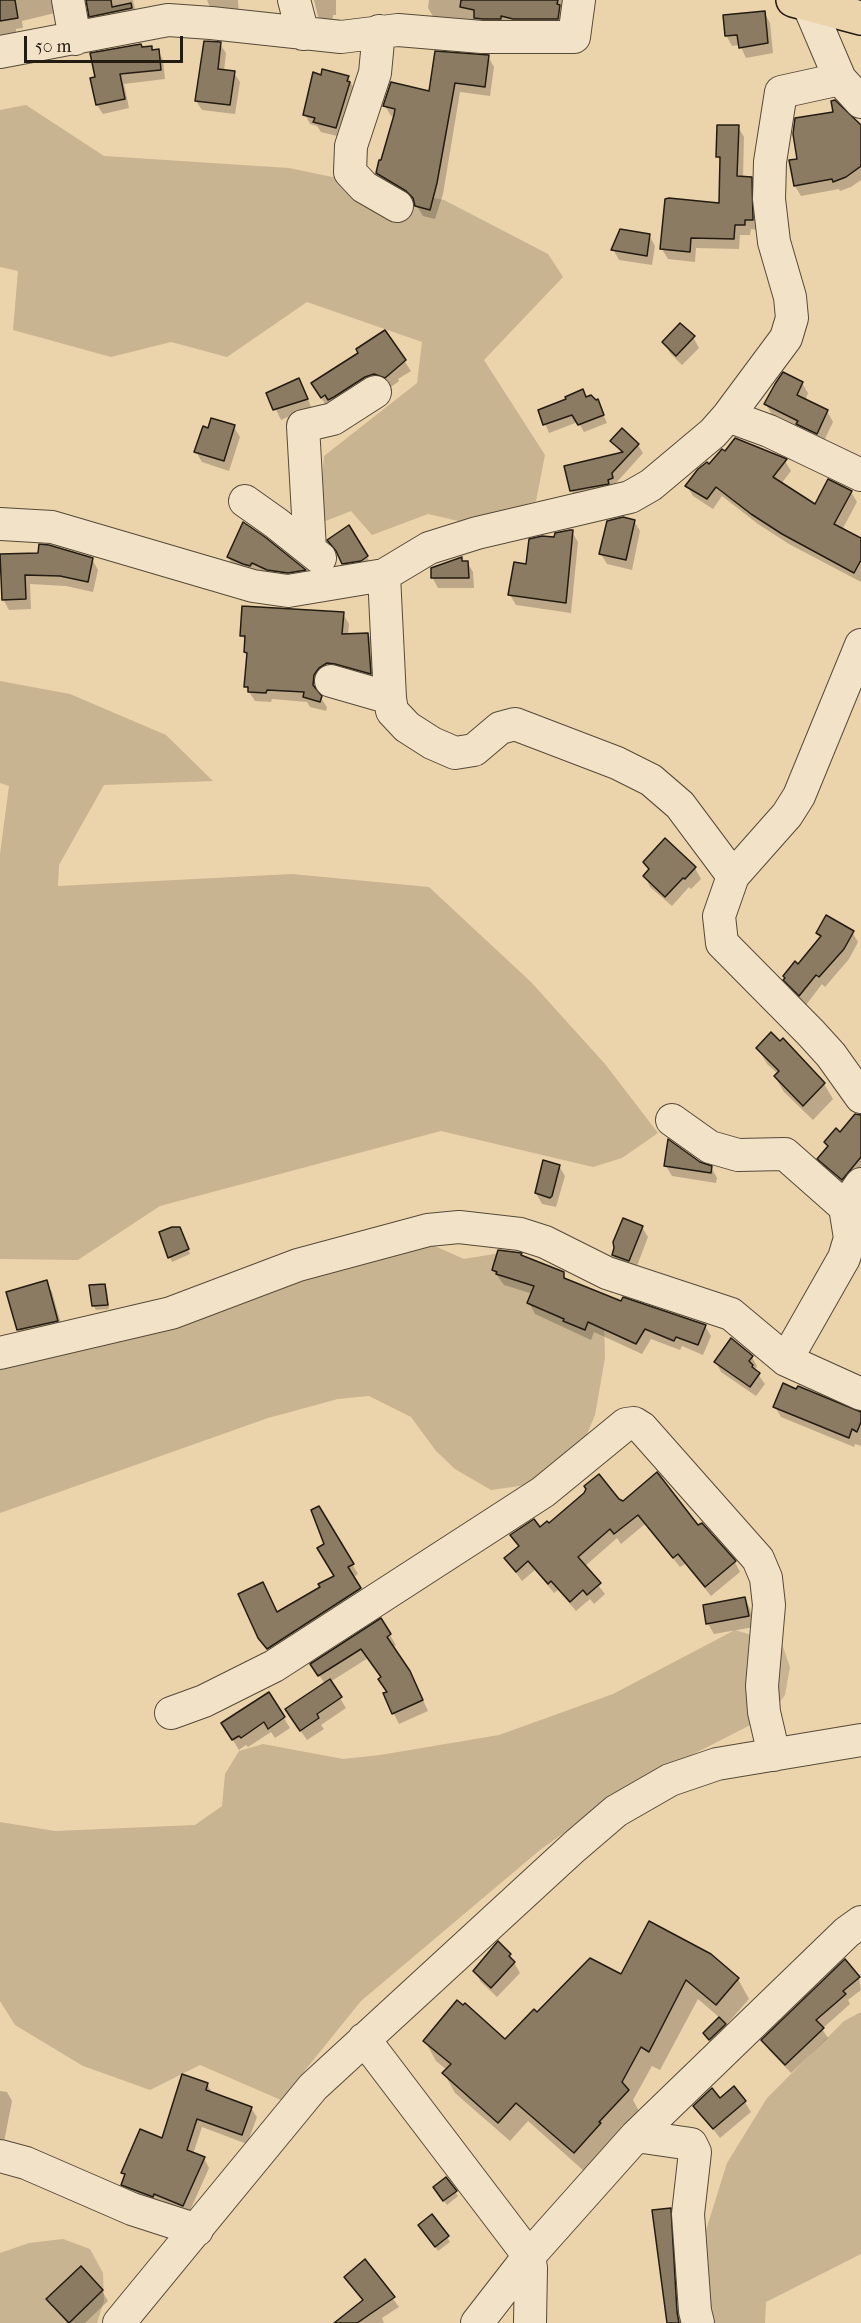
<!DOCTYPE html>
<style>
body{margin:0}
#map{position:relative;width:861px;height:2323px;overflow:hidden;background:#ebd3ab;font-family:"IM FELL French Canon",serif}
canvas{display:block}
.scale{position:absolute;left:24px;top:36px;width:159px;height:27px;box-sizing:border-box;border:3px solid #241c12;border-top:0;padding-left:8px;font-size:18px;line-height:21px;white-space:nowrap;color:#241c12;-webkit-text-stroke:4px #f2e2c8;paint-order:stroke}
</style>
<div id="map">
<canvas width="861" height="2323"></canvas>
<div class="scale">50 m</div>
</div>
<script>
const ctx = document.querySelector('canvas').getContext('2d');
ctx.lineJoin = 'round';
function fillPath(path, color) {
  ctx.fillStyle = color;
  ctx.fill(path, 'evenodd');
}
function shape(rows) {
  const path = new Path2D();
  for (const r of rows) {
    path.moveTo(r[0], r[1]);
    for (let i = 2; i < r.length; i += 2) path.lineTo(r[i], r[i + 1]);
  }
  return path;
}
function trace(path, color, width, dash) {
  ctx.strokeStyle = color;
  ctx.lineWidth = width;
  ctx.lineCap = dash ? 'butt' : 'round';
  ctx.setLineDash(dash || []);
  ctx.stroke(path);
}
fillPath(shape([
 [26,105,104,156,289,168,444,200,548,254,563,277,484,360,545,455,536,501,467,523,428,514,372,535,351,511,318,524,324,456,417,383,422,342,307,302,227,357,171,342,111,357,13,330,18,271,0,267,0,110],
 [0,681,70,694,166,735,213,781,104,785,59,865,58,886,292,874,429,887,531,982,605,1064,658,1133,622,1158,593,1167,441,1131,160,1206,78,1260,0,1259,0,854,9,786,0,783],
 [430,1244,464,1259,500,1253,604,1321,605,1358,595,1415,577,1458,540,1483,491,1490,455,1469,436,1451,411,1417,369,1396,338,1399,268,1418,0,1513,0,1367,368,1249],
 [735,1630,782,1644,790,1667,785,1695,770,1715,625,1789,540,1850,361,2001,281,2100,200,2065,150,2090,83,2066,15,2025,0,2001,0,1822,55,1831,195,1825,222,1806,225,1774,239,1751,263,1744,343,1759,380,1755,499,1735,613,1694],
 [861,2012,861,2254,766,2302,765,2323,703,2323,691,2278,727,2163,767,2098,844,2021],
 [63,2239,90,2249,103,2273,104,2301,97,2323,0,2323,0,2253,29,2243]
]), '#c9b491');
fillPath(shape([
 [0,0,59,0,55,13,22,21,23,28,16,29,16,33,0,36],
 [87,0,133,0,137,18,96,26,91,16],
 [207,0,238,0,239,17,213,14],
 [314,0,336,0,336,15,333,15,332,27,324,26,318,16],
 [429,0,570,0,564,29,434,18,428,8],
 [764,12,770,23,773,53,746,58,740,45,732,46,726,35],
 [220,44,226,53,224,71,234,73,240,82,235,114,202,110,196,101],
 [151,48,153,51,158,51,163,60,165,79,124,84,129,108,103,114,97,105,92,79,142,49],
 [488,56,494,67,490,96,460,92,443,194,435,219,423,216,414,201,383,183,377,173,382,162,395,117,391,116,385,106,431,93],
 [322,76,348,77,353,87,354,93,341,137,321,132,317,126,310,124,305,114],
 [738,127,744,137,743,178,751,178,757,189,758,230,751,229,750,235,740,235,739,249,696,248,695,262,668,259,662,249,720,205,722,164,718,157],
 [861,128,861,180,851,187,840,191,839,189,801,196,795,186,799,160],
 [649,235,655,246,652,265,619,260,613,249],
 [385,332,411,371,398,379,399,381,391,387,381,383,327,407,318,393],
 [693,337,699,348,682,365,670,353,664,342],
 [802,383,808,393,805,401,827,411,833,422,823,443,804,434,801,429,772,415,766,404],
 [304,390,312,409,299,412,281,420,268,393],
 [586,399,597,401,607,423,584,432,578,422,549,433,540,411],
 [234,427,240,437,229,471,202,462,196,452,209,430],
 [612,441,638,445,643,453,616,483,617,487,576,499,571,490,622,454],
 [785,461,791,471,781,484,816,506,851,492,857,502,842,530,861,540,861,582,789,544,758,524,722,496,713,509,693,496,687,486,709,466],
 [634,521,640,531,632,570,607,564,601,554],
 [244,524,305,571,310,580,234,567,228,557],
 [572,532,578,542,571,613,516,605,510,595,527,566,556,539],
 [329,540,367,557,373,567,349,574],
 [2,555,92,559,98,570,93,592,66,586,30,584,31,609,9,610,3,599],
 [461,558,463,562,467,562,473,572,474,588,438,588,432,577],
 [343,614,349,624,348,635,368,634,373,644,376,683,319,686,318,694,327,707,326,711,310,707,307,702,272,699,271,702,255,701,246,687,248,657,245,652,246,643,242,635],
 [665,840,695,868,701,879,691,889,689,887,672,906,650,887,645,876,650,871,645,862],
 [852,932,858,942,849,959,825,987,822,984,806,1005,791,990,785,980,821,938,818,933],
 [758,1048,824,1084,833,1099,813,1120,784,1092,775,1077,778,1074,767,1064],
 [861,1125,861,1178,848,1189,825,1169,819,1159,829,1148,825,1143],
 [699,1163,711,1167,717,1178,716,1183,672,1176,666,1166],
 [559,1166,565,1176,556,1207,542,1204,536,1193],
 [642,1227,648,1237,635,1271,619,1265,613,1255],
 [182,1233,190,1254,172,1262,170,1257],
 [522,1257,563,1273,567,1281,622,1303,705,1326,711,1336,703,1355,682,1346,680,1350,651,1339,642,1354,594,1332,591,1340,535,1314,529,1303,533,1294,504,1285,493,1270],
 [46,1282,52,1292,63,1331,25,1340,19,1330,8,1293],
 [104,1285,107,1290,109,1309,96,1310,93,1305],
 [752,1357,757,1366,755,1370,765,1384,756,1396,721,1372,716,1362],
 [775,1407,861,1412,861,1446,855,1444,854,1447,781,1417],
 [618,1501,698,1527,735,1562,740,1572,711,1596,685,1564,680,1567,645,1524,621,1544,617,1538,584,1567,605,1594,594,1604,590,1599,576,1611,558,1590,554,1593,535,1570,522,1581,506,1559,519,1547,512,1535,540,1529],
 [319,1508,358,1574,352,1578,365,1599,274,1658,260,1637,277,1613,322,1588,336,1576],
 [745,1598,750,1609,754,1627,714,1634,708,1624,704,1606],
 [390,1635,396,1645,392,1647,415,1683,428,1711,399,1724,384,1694,388,1693,382,1678,368,1658,330,1682,346,1708,321,1725,324,1729,307,1740,292,1719,325,1684,312,1664],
 [269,1694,290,1728,275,1738,271,1732,248,1747,246,1745,239,1750,229,1734],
 [510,1955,520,1973,497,1997,481,1982,475,1972],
 [621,1976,738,1979,749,1999,727,2024,721,2019,727,2030,713,2044,704,2033,720,2018,698,1999,660,2070,652,2066,633,2100,639,2111,610,2142,611,2144,585,2172,528,2121,510,2141,455,2093,444,2073,447,2070,436,2061,425,2041,505,2041,537,2014],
 [859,1978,861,1990,848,2000,850,2004,822,2029,828,2038,791,2073,769,2050,763,2040],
 [207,2084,213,2094,251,2108,257,2117,247,2144,202,2127,193,2154,204,2158,209,2168,188,2215,128,2194,123,2184,125,2177,123,2173,163,2140],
 [0,2091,7,2092,12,2101,3,2147,0,2148],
 [745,2102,751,2112,720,2138,695,2106],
 [446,2179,458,2196,447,2205,437,2192],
 [670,2210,675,2218,681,2323,668,2323],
 [423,2230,447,2237,450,2242,438,2251],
 [365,2261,399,2307,382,2318,384,2323,342,2323,364,2301,346,2277],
 [81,2268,102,2291,108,2301,85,2323,67,2323,48,2299]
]), '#0003');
const building = shape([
 [0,0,15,0,18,18,0,21,0,0],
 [86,0,111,0,112,7,131,3,132,8,89,17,86,0],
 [461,0,558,0,557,4,560,5,558,19,513,19,501,16,501,19,483,19,474,18,474,10,460,7,461,0],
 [765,11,768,43,739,48,737,35,725,36,723,15,765,11],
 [204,41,221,42,218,69,235,71,230,105,195,101,204,41],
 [141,44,142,47,152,46,152,50,159,49,161,70,120,74,125,99,96,105,90,78,95,77,90,53,141,44],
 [435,51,489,55,485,87,455,83,437,183,430,210,415,206,413,198,406,191,376,173,379,160,381,160,394,115,395,109,383,106,391,82,429,91,435,51],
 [322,69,349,76,347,81,350,82,336,128,313,122,315,118,303,115,313,72,321,75,322,69],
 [835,100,861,125,861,166,846,177,833,182,832,179,794,186,789,160,797,159,793,134,795,118,833,112,831,101,835,100],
 [717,125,739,125,737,176,752,177,753,220,745,220,745,225,735,225,734,239,691,238,690,252,660,249,665,199,669,198,719,203,720,157,716,157,717,125],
 [620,229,650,234,647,256,611,250,620,229],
 [680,323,695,336,676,356,662,342,680,323],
 [385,330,406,360,385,378,374,374,365,377,334,397,328,400,325,395,321,398,311,383,358,353,356,349,385,330],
 [783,372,803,382,797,395,828,410,817,434,796,424,798,421,764,404,775,384,783,372],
 [299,378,308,399,273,410,266,393,299,378],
 [583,389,586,397,591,395,596,400,598,399,604,415,578,425,572,415,543,425,538,410,566,399,565,397,583,389],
 [211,418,235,425,224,461,194,452,203,426,208,428,211,418],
 [622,428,639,444,612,473,613,478,608,480,609,484,570,491,564,466,623,452,610,441,622,428],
 [735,438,787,459,773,477,815,504,828,479,852,491,834,524,861,538,861,560,854,573,782,534,751,514,716,487,707,499,685,486,698,469,707,462,709,464,722,449,725,451,735,438],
 [623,517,635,520,626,560,599,554,607,521,623,517],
 [243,522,265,537,306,570,288,573,267,570,252,563,250,566,243,564,227,557,243,522],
 [349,525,368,556,361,561,342,564,336,551,327,540,349,525],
 [570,530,573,530,566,603,508,595,514,562,526,564,529,539,542,536,554,537,555,533,570,530],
 [39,544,49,545,93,558,88,582,60,576,25,575,26,599,2,600,0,554,38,553,39,544],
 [462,557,462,561,468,561,469,578,431,578,431,568,462,557],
 [242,606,344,612,342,634,368,633,371,674,335,664,327,663,319,668,314,675,313,685,322,696,320,702,303,697,304,692,267,690,266,693,248,692,248,687,244,687,247,653,244,652,245,636,240,636,242,606],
 [665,838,696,867,685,879,683,878,665,897,643,876,649,869,643,862,665,838],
 [826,915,854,931,844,949,819,977,816,975,799,996,783,980,785,978,783,976,795,961,798,964,821,936,816,933,826,915],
 [771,1032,780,1041,783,1038,825,1083,803,1106,774,1076,779,1071,756,1048,771,1032],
 [855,1114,861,1115,861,1157,842,1180,817,1159,828,1146,824,1142,836,1128,840,1132,855,1114],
 [668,1139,700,1162,712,1166,711,1173,664,1166,668,1139],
 [543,1160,560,1165,552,1196,550,1198,535,1193,543,1160],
 [623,1218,643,1226,629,1261,612,1255,614,1248,613,1242,623,1218],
 [172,1227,180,1227,189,1249,168,1258,159,1232,172,1227],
 [498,1250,522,1253,521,1255,564,1272,564,1278,621,1301,623,1297,706,1325,698,1345,676,1337,674,1341,645,1329,636,1344,588,1322,585,1330,563,1321,564,1319,527,1303,534,1286,496,1274,497,1272,492,1270,498,1250],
 [47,1280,58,1321,17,1330,6,1292,47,1280],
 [105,1284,108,1305,92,1306,89,1285,105,1284],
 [731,1338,753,1356,749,1361,753,1365,752,1367,760,1373,750,1387,714,1362,731,1338],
 [783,1383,796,1389,798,1386,861,1412,861,1422,857,1432,852,1429,849,1438,773,1407,783,1383],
 [657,1472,698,1525,702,1523,736,1561,705,1587,678,1554,673,1558,638,1515,614,1534,610,1529,578,1557,601,1583,587,1595,583,1590,570,1602,551,1581,548,1584,528,1561,516,1572,504,1558,519,1546,510,1535,534,1519,540,1527,547,1521,549,1523,584,1493,586,1489,584,1486,599,1474,619,1499,623,1501,657,1472],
 [319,1506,354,1564,348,1567,361,1588,267,1649,258,1638,238,1594,263,1582,277,1612,320,1587,318,1584,334,1576,317,1548,324,1544,311,1510,319,1506],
 [745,1597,749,1616,706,1624,703,1605,745,1597],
 [381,1618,391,1634,387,1637,410,1671,423,1700,392,1714,383,1693,387,1692,378,1679,381,1677,361,1649,318,1676,310,1664,381,1618],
 [330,1679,342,1697,317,1714,319,1718,300,1731,285,1709,330,1679],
 [269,1692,285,1717,268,1729,264,1722,241,1738,239,1736,232,1740,221,1723,269,1692],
 [649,1921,711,1954,739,1978,716,2005,686,1980,649,2052,641,2047,622,2082,629,2090,599,2122,601,2123,574,2153,516,2103,498,2123,442,2073,451,2064,423,2041,457,2000,463,2005,465,2003,505,2039,534,2009,537,2012,590,1958,621,1974,649,1921],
 [498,1941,511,1954,509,1956,515,1962,491,1988,473,1971,498,1941],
 [845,1959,860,1977,843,1991,846,1994,816,2020,824,2028,785,2065,761,2040,845,1959],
 [719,2017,726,2024,709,2040,703,2033,719,2017],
 [182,2074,208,2083,206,2090,252,2107,242,2135,197,2119,187,2150,205,2157,183,2206,154,2194,153,2197,121,2185,125,2174,121,2173,140,2129,162,2138,182,2074],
 [734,2086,746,2101,713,2129,693,2106,712,2088,720,2098,734,2086],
 [446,2177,457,2191,443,2201,433,2187,446,2177],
 [671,2208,677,2312,679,2323,667,2323,652,2210,671,2208],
 [432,2214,449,2236,435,2247,418,2225,432,2214],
 [365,2259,395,2297,357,2323,334,2323,363,2300,344,2277,365,2259],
 [81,2266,103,2290,69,2323,46,2299,81,2266]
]);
fillPath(building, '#8b7b62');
trace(building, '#241c12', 1.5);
const minor = shape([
 [68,0,75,39],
 [294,0,303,34],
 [808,4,840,79,861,102],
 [379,31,375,73,351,146,350,172,364,187,397,206],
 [0,52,168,20,211,23,341,37,398,30,482,37,574,37,579,0],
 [728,416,769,431,861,475],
 [245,501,276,523,320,558],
 [0,524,52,527,253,586,288,591,384,575,429,548,477,533,630,497,651,485,713,433,728,416,786,338,792,318,790,297,774,242,769,199,770,162,781,92,840,79],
 [310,550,303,426,333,419,375,392],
 [384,575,390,698,392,711,407,727,432,743,455,753,474,750,500,728,515,724,617,763,651,780,680,805,733,876],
 [861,645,799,796,787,815,733,876,719,916,722,943,811,1033,831,1055,861,1097],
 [331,681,390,698],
 [672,1120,710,1147,738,1155,785,1154,845,1207,850,1238,844,1258,786,1360],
 [845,1207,861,1184],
 [0,1353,171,1313,298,1265,428,1230,459,1227,520,1234,545,1242,607,1273,731,1314,786,1360,861,1394],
 [171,1713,204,1701,274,1666,543,1492,626,1424,634,1423,642,1428,758,1559,766,1578,769,1605,762,1686,764,1712,774,1755],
 [364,2039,529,2256,636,2136,847,1932,861,1922],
 [636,2136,691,2144,695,2152,688,2214,695,2311,698,2323],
 [0,2156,26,2163,132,2209,197,2230],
 [529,2256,531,2268,530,2323],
 [119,2323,313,2087,574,1847,616,1811,670,1780,717,1764,861,1740],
 [477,2323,529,2256]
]);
const major = shape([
 [793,0,861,18]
]);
trace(minor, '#564a38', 34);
trace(major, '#241c12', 36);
trace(minor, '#f2e2c8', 32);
trace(major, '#ebd3ab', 33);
</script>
